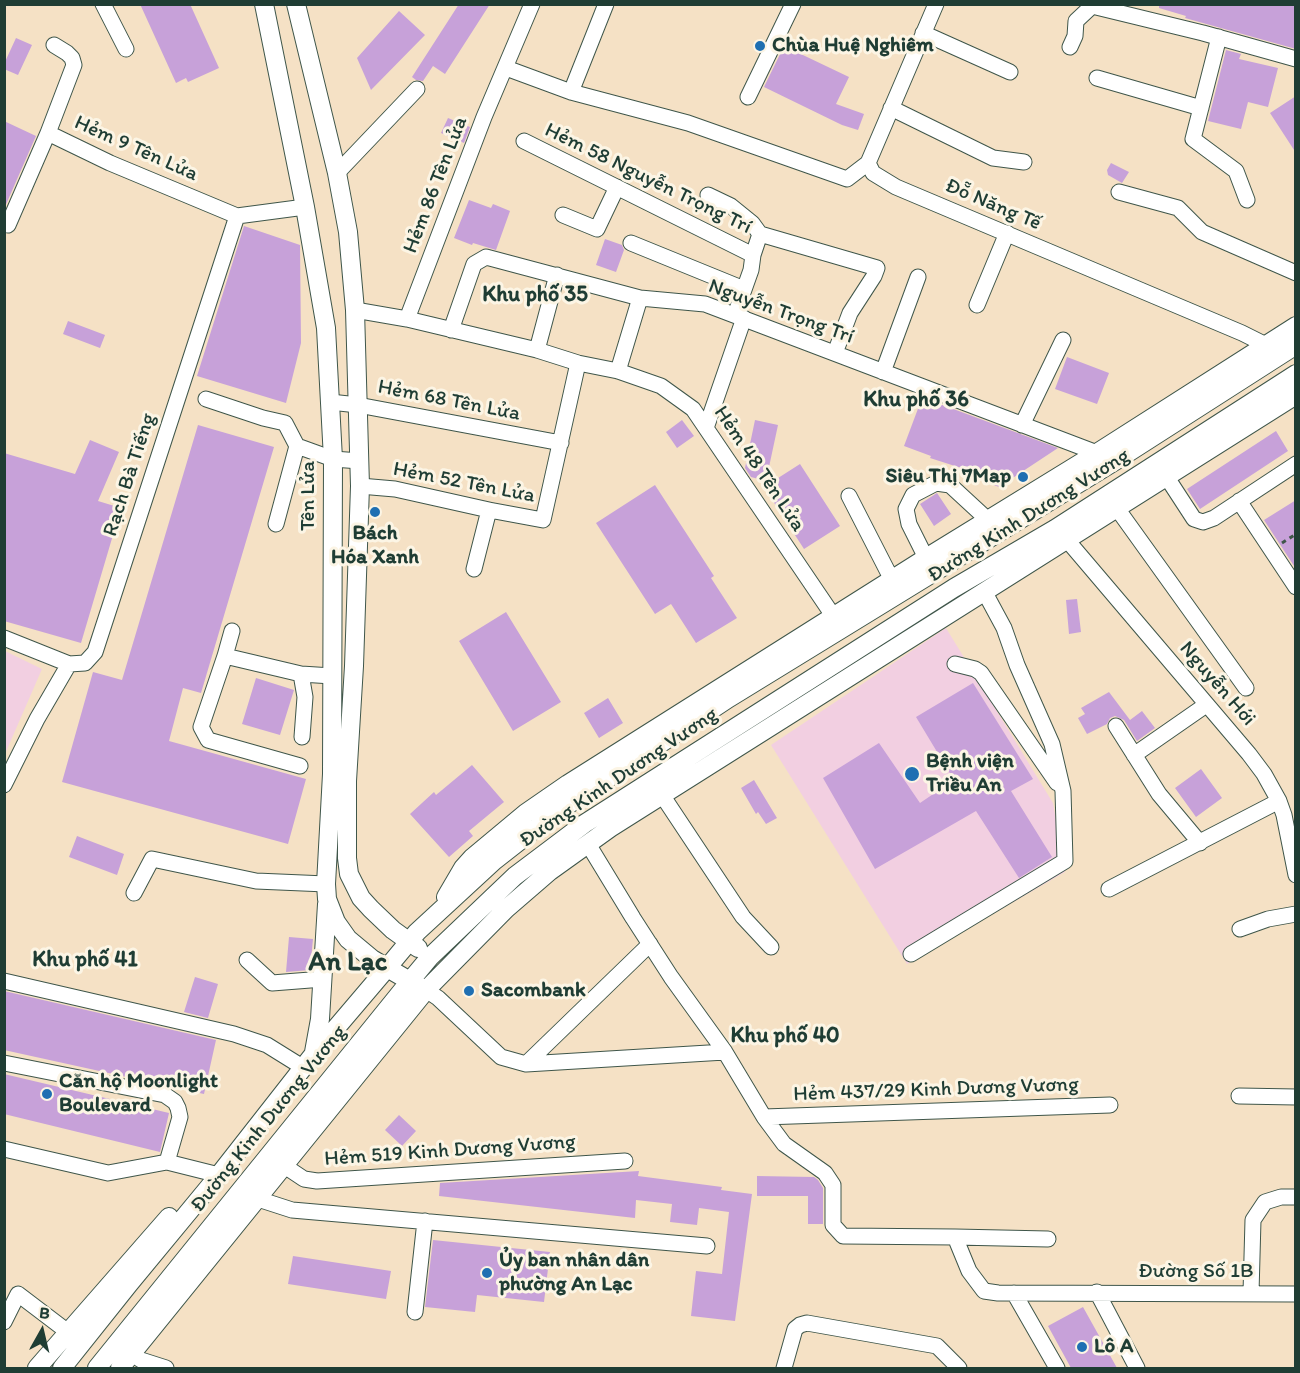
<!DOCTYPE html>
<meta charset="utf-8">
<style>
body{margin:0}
#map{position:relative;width:1300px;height:1373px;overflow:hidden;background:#f5e1c5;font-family:Itim,sans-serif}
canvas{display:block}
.frame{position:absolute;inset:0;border:6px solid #1f3d34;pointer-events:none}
.north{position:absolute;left:12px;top:1301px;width:60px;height:60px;-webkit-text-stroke:4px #fcf5e5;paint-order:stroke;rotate:8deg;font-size:16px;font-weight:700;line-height:24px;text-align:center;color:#1f3d34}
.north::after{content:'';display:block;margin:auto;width:21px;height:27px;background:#1f3d34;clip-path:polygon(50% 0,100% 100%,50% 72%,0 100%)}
</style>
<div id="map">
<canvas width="1300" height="1373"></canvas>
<div class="frame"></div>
<div class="north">B</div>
</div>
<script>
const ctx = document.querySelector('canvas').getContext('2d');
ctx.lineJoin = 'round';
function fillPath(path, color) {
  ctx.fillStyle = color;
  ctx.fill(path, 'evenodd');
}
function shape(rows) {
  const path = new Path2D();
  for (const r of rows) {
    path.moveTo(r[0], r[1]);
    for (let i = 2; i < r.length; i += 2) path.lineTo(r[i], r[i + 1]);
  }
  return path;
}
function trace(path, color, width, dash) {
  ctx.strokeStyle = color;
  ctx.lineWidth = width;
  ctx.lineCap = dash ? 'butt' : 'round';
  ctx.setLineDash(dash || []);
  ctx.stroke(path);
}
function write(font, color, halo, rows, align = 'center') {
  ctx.font = font + ' Itim,sans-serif';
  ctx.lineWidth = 6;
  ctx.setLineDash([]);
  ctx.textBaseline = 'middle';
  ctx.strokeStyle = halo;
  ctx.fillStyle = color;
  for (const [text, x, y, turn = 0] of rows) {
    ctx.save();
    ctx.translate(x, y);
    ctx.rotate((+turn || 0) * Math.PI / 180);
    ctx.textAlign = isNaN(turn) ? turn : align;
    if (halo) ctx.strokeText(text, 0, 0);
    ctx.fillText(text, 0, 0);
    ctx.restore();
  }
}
fillPath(shape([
 [946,628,1053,803,1065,872,907,964,771,745],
 [5,651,42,669,5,754]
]), '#f2cfe1');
fillPath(shape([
 [140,4,190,4,219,68,188,82,186,78,176,83],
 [459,4,490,4,445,74,433,66,423,81,416,80,412,77],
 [1159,4,1288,4,1296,7,1296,49,1185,18,1186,16,1159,8],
 [399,11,425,35,371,90,357,58],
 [16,38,32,45,18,75,4,69,4,64],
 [784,46,849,77,836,104,864,114,858,130,842,125,764,87],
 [1226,50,1241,54,1239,59,1278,68,1268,107,1248,102,1241,129,1208,121],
 [1296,96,1296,153,1270,113],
 [448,118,470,127,464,143,441,133],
 [4,121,36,136,4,209],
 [1111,163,1129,172,1122,183,1108,175,1107,170],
 [469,200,491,208,493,204,510,211,496,250,473,243,472,245,454,238],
 [244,226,300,245,301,343,286,403,197,376],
 [605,239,622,245,624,250,616,272,596,265],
 [68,321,105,335,100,348,63,334],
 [1067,357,1109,373,1097,404,1055,389],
 [922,398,948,407,1058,448,999,487,981,480,983,475,930,458,931,456,904,446],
 [682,420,694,436,677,448,666,432],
 [755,420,778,425,766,481,751,477,745,468],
 [198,425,274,447,201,693,183,688,169,741,306,779,288,844,62,782,93,672,122,680],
 [1276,431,1288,451,1200,509,1187,489],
 [90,440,119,452,98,501,121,508,81,643,4,621,4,453,75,474],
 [800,464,840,526,804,549,764,487],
 [655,485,714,576,711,578,737,618,696,643,671,604,655,614,596,523],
 [937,493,951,514,934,526,920,504],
 [1296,500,1296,569,1264,520],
 [1077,599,1081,632,1069,634,1066,600],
 [506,612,561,702,513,731,459,641],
 [256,678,294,690,280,735,242,724],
 [973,683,1033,779,1011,791,1052,857,1019,878,976,811,875,869,823,778,879,743,920,803,954,780,916,717],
 [1109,692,1130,720,1142,711,1155,728,1137,741,1124,720,1115,716,1110,718,1107,724,1087,734,1078,718,1085,714,1081,708],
 [608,698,623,723,599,738,584,713],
 [472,765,504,802,469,831,473,836,449,857,410,814,434,792,436,795],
 [1201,769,1222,798,1196,817,1175,788],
 [754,780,777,818,766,824,758,812,756,814,741,788],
 [77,836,124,854,117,875,69,857],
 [289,937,313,939,310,970,286,972],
 [195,977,218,984,208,1018,184,1012],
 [4,991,216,1040,204,1094,4,1050],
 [4,1074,169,1113,160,1152,4,1114],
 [399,1115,416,1131,402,1146,385,1130],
 [639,1171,638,1176,722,1187,721,1190,752,1194,735,1321,691,1316,696,1271,722,1274,729,1212,699,1208,697,1225,670,1222,672,1204,636,1200,635,1218,439,1196,440,1183],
 [757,1176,814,1177,818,1180,823,1188,823,1224,808,1224,808,1196,757,1196],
 [433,1240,550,1252,544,1302,477,1295,475,1312,425,1307],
 [293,1256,391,1271,386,1299,288,1284],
 [1083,1307,1117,1368,1071,1368,1048,1326]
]), '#c7a1d9');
const minor = shape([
 [103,4,126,49],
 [936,4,868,163,873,173,896,187,1242,333,1266,345],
 [923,33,1010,72],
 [1219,37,1193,139,1236,171,1247,200],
 [1070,47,1075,36,1076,21,1092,6,1203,33,1296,59],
 [506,68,571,92,688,123,847,179,868,163],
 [1097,78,1201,108],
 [571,92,606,4],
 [748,97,793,4],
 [891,108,993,158,1024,162],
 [48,133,74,65,72,58,67,53,54,45],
 [524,141,753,255],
 [337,173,417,89],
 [1119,192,1178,208,1202,232,1296,273],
 [708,195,731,206,752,223,760,234,753,255,751,270,735,315],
 [563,215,597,229,617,187],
 [8,225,48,133,110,163,237,216,305,207],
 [760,234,877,268,874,276,850,313,835,353],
 [631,243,744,289],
 [977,305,1007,233],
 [355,310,407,319,537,350,578,363,618,371,661,386,693,409,834,617],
 [407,319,484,117,532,4],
 [451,330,474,264,486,257,640,298,705,304,1097,453],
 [537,350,557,275],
 [618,371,640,298],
 [883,372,918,277],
 [206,399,263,418,285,423,297,446,333,459,360,461],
 [330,402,358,405,561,443],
 [1022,425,1063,340],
 [706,428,744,318],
 [1166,476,1194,519,1203,522,1214,518,1296,464],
 [360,486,395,489,489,510,543,520,578,363],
 [849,496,892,580],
 [1239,501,1296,587],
 [1116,507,1246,688],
 [276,524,297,446],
 [1067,540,1249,754,1264,774,1279,801,1284,815,1296,875],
 [926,558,909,524,906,509,913,495,936,483,950,485,989,521],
 [474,569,489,510],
 [232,631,225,656,201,727,208,740,300,766],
 [4,638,69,664,85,663,95,652,237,216],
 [225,656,301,674,305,697,302,737],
 [955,664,975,669,981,673,1057,783],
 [301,674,332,676],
 [1116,726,1159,794,1200,843],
 [1134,755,1206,705],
 [4,785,37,719,69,664],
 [662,795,743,917,771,947],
 [588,844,633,918,671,977,725,1052,764,1117,784,1144,825,1173,833,1185,833,1225,843,1236,955,1237,969,1271,984,1291,998,1293,1296,1294],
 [1109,889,1279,801],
 [134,893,152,859,256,881,326,884],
 [1240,929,1268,919,1296,914],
 [911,954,1065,861,1063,791,1052,744,1017,665,1004,628,984,591],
 [247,960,272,983,323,979],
 [4,981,234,1034,267,1045,304,1068],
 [426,990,438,998,501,1057,526,1064,725,1052],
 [4,1063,165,1095,175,1102,178,1108,180,1117,167,1162],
 [526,1064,650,944],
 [1239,1096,1296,1097],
 [764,1117,1110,1105],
 [4,1149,108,1173,167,1162,219,1175],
 [283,1165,304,1179,317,1181,625,1161],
 [258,1199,292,1210,707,1246],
 [955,1237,1048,1239],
 [1097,1292,1137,1368],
 [1014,1293,1057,1368],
 [1251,1293,1253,1220,1265,1202,1281,1197,1296,1197],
 [415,1312,425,1221],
 [4,1322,18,1294,68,1332],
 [122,1347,141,1360,166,1368],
 [784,1368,795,1329,800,1325,807,1323,937,1346,959,1368]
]);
const major = shape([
 [264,4,305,207,326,328,333,459,332,774,326,884,327,899,336,922,348,939,372,959,420,987],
 [296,4,337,173,348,232,355,310,360,486,354,666,347,781,347,858,349,874,361,898,371,909,393,930,418,948],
 [446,897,463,868,472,858,526,813,568,784,926,558,1097,453,1296,326],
 [314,1052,320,1019,327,904],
 [37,1368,169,1217],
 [62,1368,129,1284,219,1175,313,1055,387,968,417,932,494,861,554,814,729,698,1115,461,1296,345],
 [97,1368,410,981,430,957,515,876,584,824,954,588,1055,529,1296,374],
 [120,1368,426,990,506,909,550,871,610,828,1296,395]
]);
trace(minor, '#3f564a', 17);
trace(major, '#3f564a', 20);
trace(shape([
 [1282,543,1296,534]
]), '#3f564a', 3, [4.5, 4.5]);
trace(minor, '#fff', 15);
trace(major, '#fff', 18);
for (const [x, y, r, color] of [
 [760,46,6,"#1f6fb2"],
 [1023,477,6,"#1f6fb2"],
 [375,512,6,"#1f6fb2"],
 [912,774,8,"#1f6fb2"],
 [469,991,6,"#1f6fb2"],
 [47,1094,6,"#1f6fb2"],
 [487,1273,6,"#1f6fb2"],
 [1082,1347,6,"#1f6fb2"]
]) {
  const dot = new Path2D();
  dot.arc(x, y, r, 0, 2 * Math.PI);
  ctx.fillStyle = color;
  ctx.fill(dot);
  trace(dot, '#fcf5e5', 2);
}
write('bold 21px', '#1f3d34', '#fcf5e5', [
 ["Chùa Huệ Nghiêm",772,46],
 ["Siêu Thị 7Map",1011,477,"right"],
 ["Bách",375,534,"center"],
 ["Hóa Xanh",375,558,"center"],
 ["Bệnh viện",926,762],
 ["Triều An",926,786],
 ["Sacombank",481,991],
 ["Căn hộ Moonlight",59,1082],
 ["Boulevard",59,1106],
 ["Ủy ban nhân dân",499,1261],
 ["phường An Lạc",499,1285],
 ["Lô A",1094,1347]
], 'left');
write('21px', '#1f3d34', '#fcf5e5', [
 ["Hẻm 9 Tên Lửa",136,149,24],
 ["Hẻm 58 Nguyễn Trọng Trí",648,179,26],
 ["Hẻm 86 Tên Lửa",436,185,-69],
 ["Đỗ Năng Tế",993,205,23],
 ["Nguyễn Trọng Trí",781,312,20],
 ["Hẻm 68 Tên Lửa",449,401,11],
 ["Hẻm 48 Tên Lửa",759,469,56],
 ["Rạch Bà Tiếng",130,475,-72],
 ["Hẻm 52 Tên Lửa",464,483,11],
 ["Tên Lửa",309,496,-90],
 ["Đường Kinh Dương Vương",1029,516,-32],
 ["Nguyễn Hới",1217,684,49],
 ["Đường Kinh Dương Vương",619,778,-34],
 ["Hẻm 437/29 Kinh Dương Vương",936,1090,-2],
 ["Đường Kinh Dương Vương",269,1119,-51],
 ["Hẻm 519 Kinh Dương Vương",450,1151,-4],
 ["Đường Số 1B",1196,1272]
]);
write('bold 22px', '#1f3d34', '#fcf5e5', [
 ["Khu phố 35",535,295],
 ["Khu phố 36",916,400],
 ["Khu phố 41",85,960],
 ["Khu phố 40",785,1036]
]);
write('bold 27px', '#1f3d34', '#fcf5e5', [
 ["An Lạc",348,963]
]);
</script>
